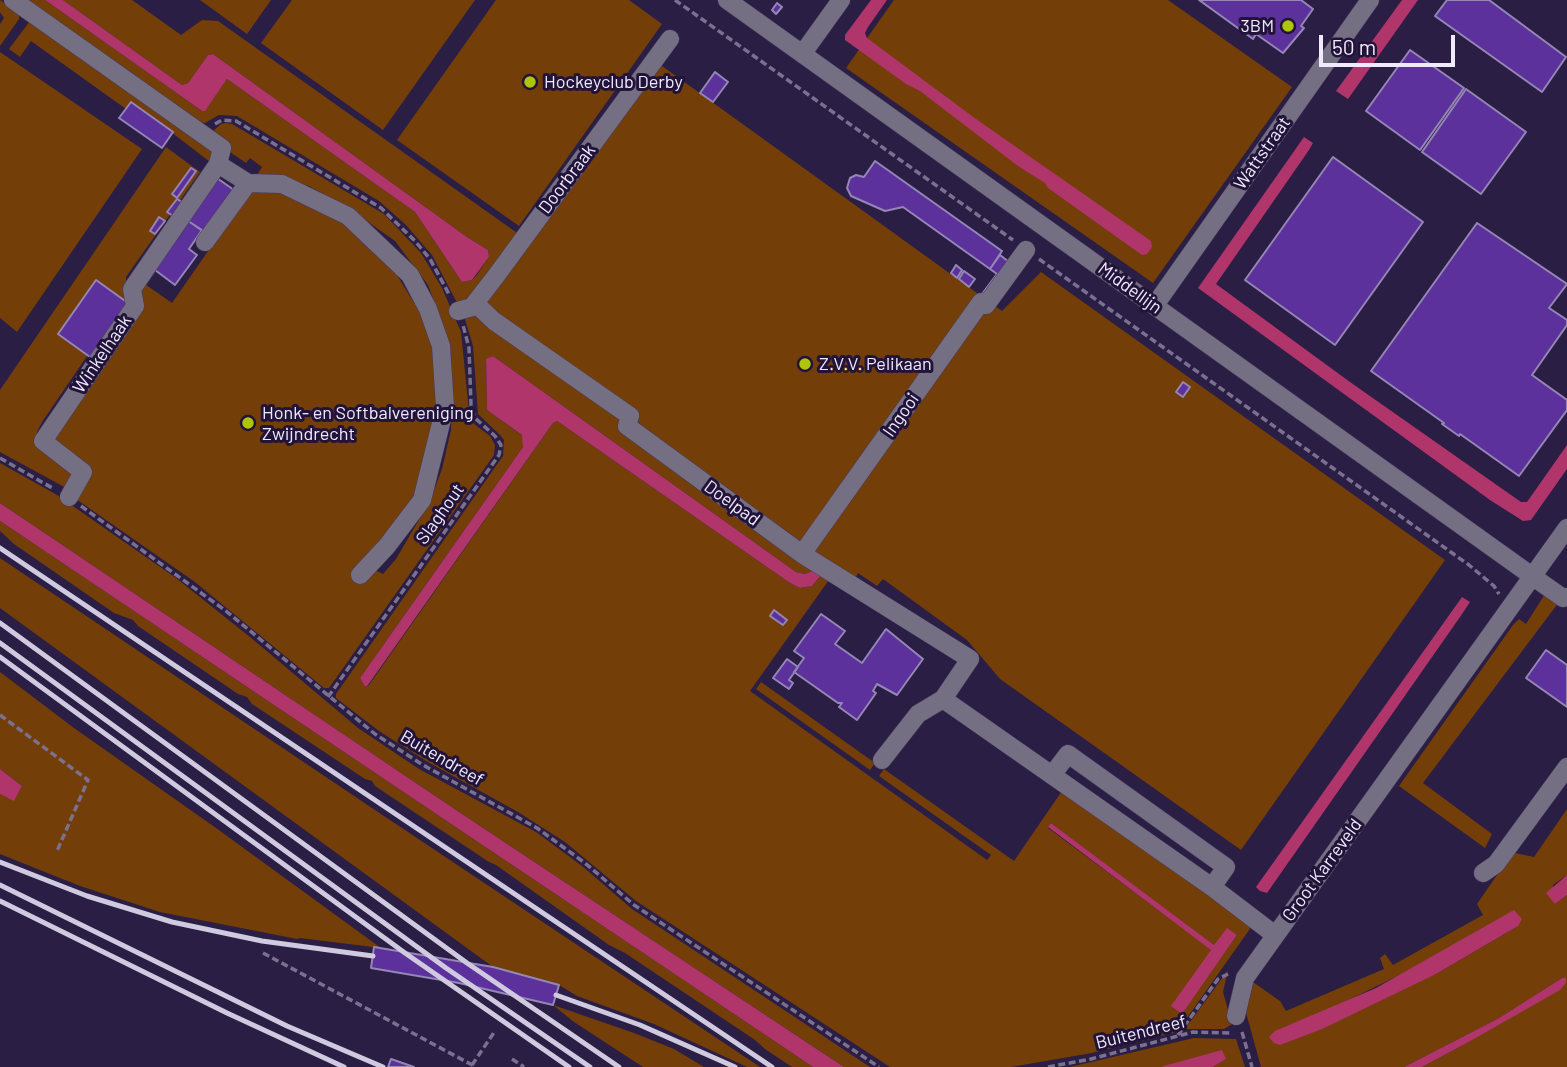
<!DOCTYPE html>
<style>
body{margin:0}
#map{position:relative;width:1567px;height:1067px;overflow:hidden;background:#2b1e44;font-family:Barlow,sans-serif}
canvas{display:block}
.scale{position:absolute;left:1319px;top:35px;width:136px;height:32px;box-sizing:border-box;border:4px solid #efeafe;border-top:0;padding-left:9px;font-size:21px;line-height:24px;white-space:nowrap;color:#efeafe;-webkit-text-stroke:5px #221439;paint-order:stroke}
</style>
<div id="map">
<canvas width="1567" height="1067"></canvas>
<div class="scale">50 m</div>
</div>
<script>
const ctx = document.querySelector('canvas').getContext('2d');
ctx.lineJoin = 'round';
function fillPath(path, color) {
  ctx.fillStyle = color;
  ctx.fill(path, 'evenodd');
}
function shape(rows) {
  const path = new Path2D();
  for (const r of rows) {
    path.moveTo(r[0], r[1]);
    for (let i = 2; i < r.length; i += 2) path.lineTo(r[i], r[i + 1]);
  }
  return path;
}
function trace(path, color, width, dash) {
  ctx.strokeStyle = color;
  ctx.lineWidth = width;
  ctx.lineCap = dash ? 'butt' : 'round';
  ctx.setLineDash(dash || []);
  ctx.stroke(path);
}
function write(font, color, halo, rows, align = 'center') {
  ctx.font = font + ' Barlow,sans-serif';
  ctx.lineWidth = 6;
  ctx.setLineDash([]);
  ctx.textBaseline = 'middle';
  ctx.strokeStyle = halo;
  ctx.fillStyle = color;
  for (const [text, x, y, turn = 0] of rows) {
    ctx.save();
    ctx.translate(x, y);
    ctx.rotate((+turn || 0) * Math.PI / 180);
    ctx.textAlign = isNaN(turn) ? turn : align;
    if (halo) ctx.strokeText(text, 0, 0);
    ctx.fillText(text, 0, 0);
    ctx.restore();
  }
}
fillPath(shape([
 [0,0,19,13,19,19,0,46,0,24,4,18,0,12],
 [26,0,45,0,202,111,205,110,227,79,415,212,462,282,472,280,476,276,489,257,488,250,467,237,213,54,208,55,188,83,182,85,63,0,132,0,181,35,202,20,218,21,520,235,651,58,1002,311,1041,272,1445,560,1241,850,1000,679,967,640,883,579,877,586,858,573,849,589,831,577,750,691,987,860,991,855,879,776,884,769,1014,861,1062,791,1252,926,1177,1032,1092,1053,1011,1067,890,1067,636,901,565,842,518,812,426,761,379,731,336,698,336,694,503,456,504,440,500,435,478,414,473,346,464,316,432,255,406,225,379,201,237,116,219,115,205,123,198,122],
 [493,356,796,572,805,574,812,571,816,565,825,570,812,586,800,588,790,583,557,421,553,423,369,685,365,687,360,678,523,447,523,436,487,410,486,360],
 [1051,823,1215,946,1227,929,1237,935,1182,1013,1172,1006,1212,950,1048,828],
 [200,0,271,0,247,34],
 [292,0,475,0,383,130,261,43],
 [496,0,629,0,662,24,519,226,397,140],
 [894,0,1168,0,1292,87,1153,283,846,68],
 [30,21,215,152,214,165,132,102,126,109,31,41,20,57,9,49],
 [0,52,142,149,17,332,0,318],
 [226,123,232,124,384,214,421,253,442,288,461,332,469,412,474,424,490,436,495,445,494,455,329,688,324,688,195,582,76,499,89,470,50,442,139,280,172,303,213,244,262,167,250,158,246,163,230,152,213,131,221,124],
 [291,184,309,186,347,207,395,241,428,285,447,337,453,393,451,430,442,469,430,501,396,559,383,574,375,570,366,582,352,574,400,521,416,490,437,404,432,332,392,267,362,238],
 [166,147,200,172,126,277,126,299,42,422,37,432,36,438,76,474,68,489,0,452,0,390],
 [0,463,57,495,176,578,250,637,358,728,419,769,536,832,582,866,632,909,870,1067,844,1067,468,818,0,503],
 [0,521,813,1067,792,1067,765,1049,755,1040,625,953,609,945,496,865,489,862,375,786,372,781,365,779,252,704,247,697,238,694,138,626,133,620,114,613,14,544,0,531],
 [0,558,369,806,760,1067,747,1067,654,1024,577,996,559,985,493,967,0,608],
 [1545,594,1559,602,1423,783,1492,834,1485,848,1399,786,1513,625,1519,619,1526,624],
 [0,672,74,728,216,828,381,948,300,938,297,939,160,912,80,886,0,854,0,794,14,800,22,786,0,769],
 [761,682,875,763,870,770,756,689],
 [1567,809,1567,875,1553,885,1555,904,1567,895,1567,1067,1422,1067,1465,1044,1566,978,1562,978,1499,1018,1404,1067,1261,1067,1243,1002,1250,980,1280,1001,1286,1011,1384,969,1380,958,1385,954,1393,965,1483,915,1477,904,1497,875,1515,853,1534,857],
 [1518,926,1436,974,1336,1006,1416,967],
 [1228,970,1223,992,1232,1024,1224,1029,1185,1029],
 [553,1005,634,1033,674,1049,704,1067,643,1067,574,1022],
 [1194,1038,1236,1039,1245,1067,1213,1067,1226,1059,1160,1067,1070,1067]
]), '#743e09');
fillPath(shape([
 [45,0,63,0,182,85,188,83,208,55,213,54,467,237,488,250,489,257,472,280,462,282,415,212,227,79,205,111,202,111],
 [871,0,887,0,868,27,865,33,867,38,976,119,1151,241,1152,247,1147,254,1142,255,1048,188,1045,183,1018,166,920,91,906,84,845,40,845,35],
 [1402,0,1418,0,1348,99,1336,91],
 [1304,137,1313,143,1309,150,1216,284,1350,382,1521,502,1527,502,1567,445,1567,469,1531,520,1523,521,1490,500,1198,288],
 [493,356,796,572,805,574,812,571,825,570,812,586,800,588,790,583,557,421,553,423,368,685,365,687,360,678,523,447,522,435,487,410,486,359],
 [0,503,468,818,844,1067,813,1067,0,521],
 [1462,597,1470,602,1460,617,1267,893,1260,891,1256,887],
 [0,769,22,786,14,801,0,794],
 [1051,823,1214,945,1227,928,1237,935,1182,1014,1171,1006,1211,950,1048,827],
 [1567,875,1567,895,1555,904,1546,893],
 [1514,910,1522,919,1518,926,1436,974,1322,1029,1280,1045,1274,1043,1269,1037,1275,1031,1376,988],
 [1562,978,1566,978,1566,983,1560,990,1465,1044,1422,1067,1404,1067,1499,1018],
 [1222,1050,1226,1059,1213,1067,1160,1067]
]), '#af356a');
const building = shape([
 [1199,0,1301,0,1313,9,1301,26,1304,28,1283,53,1256,34,1253,39,1199,0],
 [1447,0,1489,0,1566,57,1542,92,1435,16,1447,0],
 [777,3,782,7,776,14,772,10,777,3],
 [1410,50,1464,88,1420,150,1366,111,1410,50],
 [715,72,728,82,713,102,700,93,715,72],
 [1466,89,1526,132,1481,194,1422,152,1466,89],
 [131,102,173,132,162,148,119,118,131,102],
 [1333,157,1423,222,1335,345,1245,280,1333,157],
 [875,161,1002,251,990,269,903,207,885,211,851,196,847,188,850,178,856,175,864,177,875,161],
 [191,168,196,171,177,198,172,194,191,168],
 [214,176,234,190,204,232,184,218,214,176],
 [177,199,182,202,173,216,167,212,177,199],
 [159,217,165,221,155,234,150,231,159,217],
 [185,219,202,230,189,249,197,255,175,285,151,267,185,219],
 [1477,223,1567,284,1549,308,1567,320,1567,325,1532,375,1567,400,1567,410,1519,476,1460,434,1459,436,1442,424,1444,423,1371,371,1477,223],
 [1000,255,1013,265,989,299,982,294,997,274,990,269,1000,255],
 [956,265,962,270,957,278,951,273,956,265],
 [964,271,975,279,969,287,959,279,964,271],
 [96,280,128,303,90,357,58,334,96,280],
 [1183,382,1190,387,1183,397,1176,392,1183,382],
 [774,610,787,620,783,625,770,616,774,610],
 [821,614,845,631,835,644,862,663,886,629,923,659,897,695,877,684,873,691,876,693,857,720,839,707,842,703,838,703,794,672,804,658,794,651,821,614],
 [1546,650,1567,665,1567,707,1526,678,1546,650],
 [787,659,798,667,789,680,793,683,789,689,773,678,787,659],
 [374,947,493,967,559,985,553,1005,459,983,371,968,374,947],
 [391,1059,414,1067,388,1067,391,1059]
]);
fillPath(building, '#5c319b');
trace(building, '#9486b5', 2);
const minor = shape([
 [13,0,222,148,218,164,132,289,135,306,43,441,83,472,69,497],
 [727,0,1546,586,1563,598,1567,597],
 [803,53,841,0],
 [218,164,248,183,282,184,348,216,410,275,428,309,441,346,445,407,422,500,387,546,360,575],
 [205,242,248,183],
 [475,303,494,321,630,416,627,426,802,554,970,659,943,699,918,714,882,760],
 [1155,305,1370,0],
 [458,311,472,307,496,276,670,39],
 [802,554,981,302,986,305,1026,250],
 [943,699,1212,887,1275,935],
 [1052,775,1068,754,1226,867,1212,887],
 [1483,873,1496,864,1567,767],
 [1236,1016,1245,978,1567,528]
]);
trace(minor, '#463b5e', 19);
trace(shape([
 [675,0,1013,240],
 [215,124,222,120,236,121,381,208,415,241,430,259,450,296],
 [1039,259,1469,565,1494,586,1499,594],
 [0,458,54,489],
 [81,506,226,611,375,734,423,765,537,828,585,863,634,905,879,1067],
 [328,697,499,455,501,445,495,436,475,418,471,405,469,348,463,325],
 [0,715,88,780,57,851],
 [263,953,476,1067],
 [1242,1032,1252,1067],
 [1178,1035,1218,979,1228,974],
 [512,1059,524,1067],
 [472,1065,495,1031],
 [1048,1067,1091,1059,1193,1032,1230,1033]
]), '#7a708f', 3.5, [7, 3.5]);
trace(minor, '#756f83', 18);
trace(shape([
 [0,548,772,1067],
 [0,623,467,963,619,1067],
 [0,643,446,968,590,1067],
 [0,657,405,953,569,1067],
 [0,862,87,896,172,922,262,941,373,956],
 [0,885,287,1026,383,1067],
 [0,901,227,1013,344,1067],
 [556,995,640,1025,735,1067]
]), '#d0cae0', 5);
for (const [x, y, r, color] of [
 [1288,26,7,"#aec509"],
 [530,82,7,"#aec509"],
 [805,364,7,"#aec509"],
 [248,423,7,"#aec509"]
]) {
  const dot = new Path2D();
  dot.arc(x, y, r, 0, 2 * Math.PI);
  ctx.fillStyle = color;
  ctx.fill(dot);
  trace(dot, '#221439', 2.5);
}
write('18px', '#efeafe', '#221439', [
 ["3BM",1274,26,"right"],
 ["Hockeyclub Derby",544,82],
 ["Z.V.V. Pelikaan",819,364],
 ["Honk- en Softbalvereniging",262,413],
 ["Zwijndrecht",262,434]
], 'left');
write('18px', '#efeafe', '#221439', [
 ["Wattstraat",1262,153,-55],
 ["Doorbraak",567,179,-53],
 ["Middellijn",1130,288,36],
 ["Winkelhaak",102,354,-56],
 ["Ingooi",901,415,-55],
 ["Doelpad",732,503,36],
 ["Slaghout",440,514,-55],
 ["Buitendreef",442,758,30],
 ["Groot Karreveld",1322,870,-54],
 ["Buitendreef",1141,1032,-14]
]);
</script>
